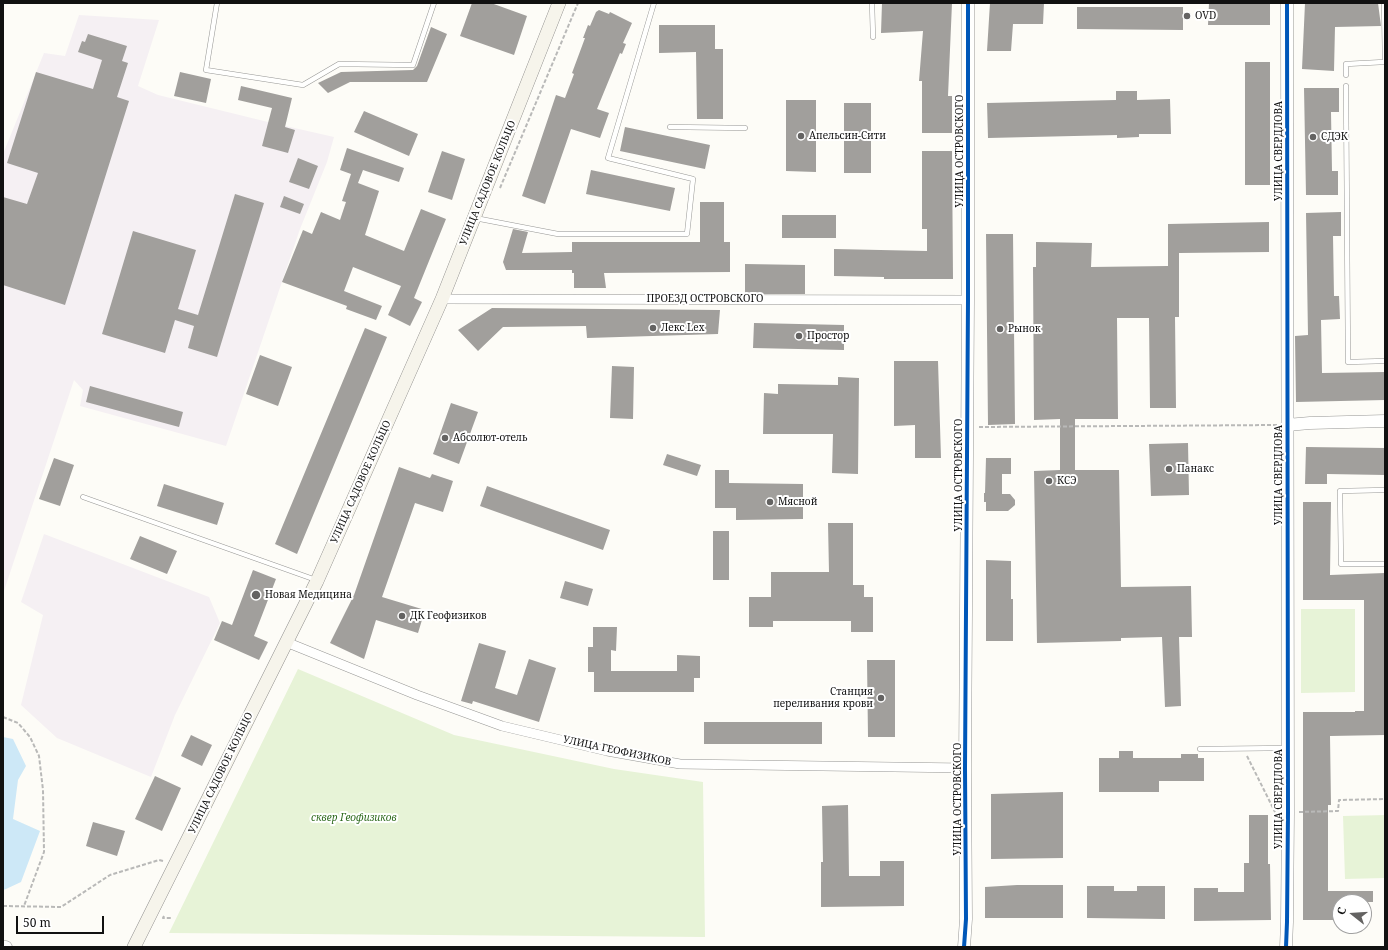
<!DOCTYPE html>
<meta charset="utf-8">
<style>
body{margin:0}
#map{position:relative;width:1388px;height:950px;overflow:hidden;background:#fdfcf7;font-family:"Noto Serif",serif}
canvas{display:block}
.frame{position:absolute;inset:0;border:4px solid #111;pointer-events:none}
.north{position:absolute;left:1332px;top:894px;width:40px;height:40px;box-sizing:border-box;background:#fff;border:1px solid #a0a0a0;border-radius:50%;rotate:287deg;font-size:11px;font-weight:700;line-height:16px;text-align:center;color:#111}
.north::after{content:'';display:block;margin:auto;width:14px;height:18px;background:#646362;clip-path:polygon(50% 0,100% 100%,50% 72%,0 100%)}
.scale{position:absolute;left:16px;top:916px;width:88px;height:18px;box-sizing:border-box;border:2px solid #111;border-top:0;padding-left:5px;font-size:12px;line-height:14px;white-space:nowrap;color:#111;-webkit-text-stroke:3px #fff;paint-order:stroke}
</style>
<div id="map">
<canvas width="1388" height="950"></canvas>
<div class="frame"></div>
<div class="north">С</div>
<div class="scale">50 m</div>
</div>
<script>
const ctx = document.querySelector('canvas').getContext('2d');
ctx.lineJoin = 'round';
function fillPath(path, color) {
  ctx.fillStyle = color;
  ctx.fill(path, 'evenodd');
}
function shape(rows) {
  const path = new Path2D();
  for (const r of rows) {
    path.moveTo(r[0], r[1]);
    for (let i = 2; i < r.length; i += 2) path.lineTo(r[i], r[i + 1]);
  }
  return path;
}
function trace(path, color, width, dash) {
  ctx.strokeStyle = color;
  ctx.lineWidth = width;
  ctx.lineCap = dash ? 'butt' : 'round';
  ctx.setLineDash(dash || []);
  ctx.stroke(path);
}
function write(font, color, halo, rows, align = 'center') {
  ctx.font = font + ' "Noto Serif",serif';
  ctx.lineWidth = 4;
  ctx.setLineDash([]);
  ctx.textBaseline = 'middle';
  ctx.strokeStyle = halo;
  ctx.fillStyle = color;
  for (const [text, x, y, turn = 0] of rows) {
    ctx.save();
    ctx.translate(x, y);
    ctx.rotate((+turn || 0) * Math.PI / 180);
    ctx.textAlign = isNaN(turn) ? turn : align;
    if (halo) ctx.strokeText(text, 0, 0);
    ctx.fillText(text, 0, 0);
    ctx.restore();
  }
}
fillPath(shape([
 [79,15,159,20,138,86,158,95,268,122,334,137,327,162,300,229,226,446,80,406,83,390,74,380,3,594,3,154,44,53,65,56],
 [44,534,209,597,220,623,175,715,151,777,57,738,21,705,43,615,21,602]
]), '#f5f0f3');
fillPath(shape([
 [1301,609,1355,609,1355,692,1301,693],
 [298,669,454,735,614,769,703,782,705,937,169,933],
 [1385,815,1385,878,1345,879,1343,816]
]), '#e7f3d7');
fillPath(shape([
 [3,737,13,739,26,766,18,780,13,819,40,831,21,882,6,889,3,890]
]), '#cde8f7');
fillPath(shape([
 [472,3,491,3,527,16,514,55,460,36],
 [882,3,952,3,948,96,952,96,952,133,922,133,922,81,919,81,923,31,881,33],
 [990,3,1044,3,1043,24,1013,24,1011,51,987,51],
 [1209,3,1270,3,1270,25,1208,25],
 [1305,3,1378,3,1381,26,1335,27,1334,71,1302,69],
 [1077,7,1183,7,1183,30,1077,29],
 [599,10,609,14,610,12,632,23,623,43,626,44,622,54,620,53,597,109,609,113,600,138,571,129,545,204,522,196,556,95,565,98,574,74,572,73,585,38,583,38,588,25,590,26,596,12],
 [659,25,715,25,715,49,723,49,723,119,697,119,696,52,659,53],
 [431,27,447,34,427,82,350,82,328,93,318,83,341,72,413,70,417,66],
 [88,34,127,46,122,61,128,63,117,97,129,101,65,305,3,285,3,197,27,204,38,173,7,163,36,72,93,89,102,60,78,52,82,41,85,42],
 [1245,62,1270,62,1270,185,1245,185],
 [180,72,211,79,206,103,174,96],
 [241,86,292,98,285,127,295,130,288,153,262,146,272,108,238,100],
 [1304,88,1339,88,1339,112,1331,112,1332,171,1338,171,1338,195,1306,195],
 [1116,91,1137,91,1137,100,1170,99,1171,134,1139,134,1139,137,1117,138,1117,135,988,138,987,103,1116,100],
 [786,100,816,100,816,172,786,171],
 [844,103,871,103,871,173,844,173],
 [364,111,418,134,409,156,354,132],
 [625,127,710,145,705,169,620,151],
 [347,148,404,168,399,182,363,170,358,183,379,191,365,235,404,251,421,209,446,219,414,298,422,302,410,326,388,315,401,286,353,267,344,291,382,306,376,320,346,309,347,306,282,282,303,230,312,234,321,212,340,220,346,202,342,201,351,174,340,170],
 [442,151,465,159,452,200,428,192],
 [922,151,952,151,953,279,884,279,884,277,834,276,834,249,927,251,927,229,922,229],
 [298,158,318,166,309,189,289,182],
 [591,170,675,188,670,211,586,194],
 [235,194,264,203,217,357,188,348,194,326,175,320,165,353,102,334,133,231,196,250,178,309,198,315],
 [284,196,304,204,300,214,280,207],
 [700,202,724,202,724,242,730,242,730,272,604,273,606,288,574,288,574,273,572,273,572,270,506,270,503,262,513,229,528,232,522,253,572,252,572,242,700,242],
 [1341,212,1341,236,1333,236,1334,296,1339,296,1340,319,1321,320,1322,373,1385,372,1385,400,1296,402,1295,336,1308,335,1306,213],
 [782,215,836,215,836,238,782,238],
 [1269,222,1269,252,1179,253,1179,317,1175,317,1176,408,1150,408,1149,318,1117,318,1118,419,1075,419,1075,470,1119,470,1121,587,1191,586,1192,637,1179,637,1181,706,1165,707,1162,637,1121,638,1121,641,1037,643,1034,471,1060,470,1060,419,1034,420,1033,267,1036,267,1036,242,1092,243,1091,267,1168,266,1168,224],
 [986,234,1013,234,1015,424,988,425],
 [745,264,805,265,805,294,745,294],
 [492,308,720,310,718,334,587,338,586,326,503,327,478,351,458,330],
 [754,323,844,325,844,350,753,348],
 [365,328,387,337,297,554,275,544],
 [260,355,292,367,278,406,246,394],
 [894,361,938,361,941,458,915,458,915,425,894,426],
 [612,366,634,367,633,419,610,418],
 [838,377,859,378,858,474,832,473,833,434,763,434,764,393,778,394,778,384,838,385],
 [90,386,183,412,179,427,86,402],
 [451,403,478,412,459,464,433,454],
 [1188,443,1189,495,1151,496,1149,444],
 [1306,447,1385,448,1385,475,1327,474,1327,484,1305,484],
 [667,454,701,465,697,476,663,465],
 [54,458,74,465,60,506,39,499],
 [986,458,1011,458,1011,474,1002,474,1002,494,1010,494,1015,500,1015,505,1008,511,986,511,986,502,984,502,984,493,985,493],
 [399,467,430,478,432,474,453,481,443,512,415,503,382,597,425,610,418,633,376,620,364,659,330,643,354,595],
 [715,470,729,470,729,483,803,484,803,519,736,520,736,508,715,508],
 [164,484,224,503,217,525,157,506],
 [487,486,610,530,603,550,480,506],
 [1303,502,1331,502,1330,575,1385,573,1385,735,1330,736,1331,805,1328,805,1328,891,1373,891,1373,902,1340,902,1340,920,1303,920,1303,712,1355,712,1355,711,1364,711,1364,600,1303,600],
 [828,523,853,523,853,585,864,585,864,597,873,597,873,632,851,632,851,621,773,621,773,627,749,627,749,597,771,597,771,572,829,572],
 [713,531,729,531,729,580,713,580],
 [140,536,177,551,167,574,130,559],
 [986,560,1011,561,1011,599,1013,599,1013,641,986,641],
 [253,570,276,579,254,636,268,642,259,660,214,640,222,621,232,625],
 [565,581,593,589,588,606,560,598],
 [593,627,617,627,616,651,611,650,611,671,677,671,677,655,700,656,700,678,694,678,694,692,594,692,594,672,588,672,588,647,593,647],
 [479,643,506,651,495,688,517,695,529,659,556,668,539,722,473,701,472,704,461,701],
 [867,660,895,660,895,737,868,737],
 [704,722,822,722,822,744,704,744],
 [191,735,212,745,202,766,181,756],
 [1119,751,1133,751,1133,758,1181,758,1181,754,1198,754,1198,758,1204,758,1204,781,1159,781,1159,792,1099,792,1099,758,1119,758],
 [155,776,181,788,162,831,135,819],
 [1063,792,1063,858,991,859,991,794],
 [848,805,849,876,880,876,880,861,904,861,904,906,821,907,821,862,823,862,822,806],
 [1249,815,1268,815,1268,864,1270,864,1271,920,1194,921,1194,888,1218,888,1218,892,1244,892,1244,863,1249,863],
 [93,822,125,831,117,856,86,846],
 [1017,885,1063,885,1063,918,985,918,985,887],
 [1087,886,1114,886,1114,891,1137,891,1137,886,1165,886,1165,919,1087,918]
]), '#a19f9c');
const service = shape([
 [217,3,206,70,303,85,339,64,413,65,434,3],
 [872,3,873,37],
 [1384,3,1385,62],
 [1346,75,1346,64,1384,62],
 [1346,86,1348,362,1385,361],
 [670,127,745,128],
 [475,218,558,234,687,234,693,179,608,158,654,3],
 [1385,490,1340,491,1341,564,1385,564],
 [83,497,316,580],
 [1200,749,1287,748]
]);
const minor = shape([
 [442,299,968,300],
 [286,642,417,695,502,726,607,751,680,764,965,768]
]);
const tertiary = shape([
 [1287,425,1310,423,1385,421],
 [3,947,6,947],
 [964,947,966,919,965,768,968,300,968,3],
 [1286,947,1287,922,1288,812,1287,3]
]);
const secondary = shape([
 [134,947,317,581,442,299,559,3]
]);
trace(service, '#979795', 5.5);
trace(minor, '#979795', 10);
trace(tertiary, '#979795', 13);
trace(secondary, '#8e8d8b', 14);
trace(shape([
 [500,188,578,3],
 [979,427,1277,425],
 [3,717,18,723,30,737,39,756,43,790,44,852,24,906],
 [1247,756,1275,812],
 [1299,812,1338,811,1339,800,1385,799],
 [3,906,61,907,110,875,159,860,163,861],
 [164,916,163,918,171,918]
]), '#b9b9b8', 2, [4, 2]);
trace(service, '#fffffe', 4.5);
trace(minor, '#fffffe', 9);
trace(tertiary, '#fffffe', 12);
trace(secondary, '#f6f4eb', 13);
trace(shape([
 [964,947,966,919,965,768,968,300,968,3],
 [1286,947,1287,922,1288,812,1287,3]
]), '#0057b8', 4);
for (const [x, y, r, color] of [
 [1187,16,4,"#646362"],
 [801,136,4,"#646362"],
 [1313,137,4,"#646362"],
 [653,328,4,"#646362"],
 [1000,329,4,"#646362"],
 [799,336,4,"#646362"],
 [445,438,4,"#646362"],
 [1169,469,4,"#646362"],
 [1049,481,4,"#646362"],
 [770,502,4,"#646362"],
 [256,595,5,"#646362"],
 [402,616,4,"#646362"],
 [881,698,4,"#646362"]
]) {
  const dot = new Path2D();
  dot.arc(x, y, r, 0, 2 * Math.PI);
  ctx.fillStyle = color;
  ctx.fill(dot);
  trace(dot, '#fff', 1.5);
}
write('10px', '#111', '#fff', [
 ["OVD",1195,16],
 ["Апельсин-Сити",809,136],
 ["СДЭК",1321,137],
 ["Лекс Lex",661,328],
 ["Рынок",1008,329],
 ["Простор",807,336],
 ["Абсолют-отель",453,438],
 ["Панакс",1177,469],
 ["КСЭ",1057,481],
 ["Мясной",778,502],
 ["Новая Медицина",265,595],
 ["ДК Геофизиков",410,616],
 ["Станция",873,692,"right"],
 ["переливания крови",873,704,"right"]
], 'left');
write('10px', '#111', '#fff', [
 ["УЛИЦА ОСТРОВСКОГО",960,151,-90],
 ["УЛИЦА СВЕРДЛОВА",1279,151,-90],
 ["УЛИЦА САДОВОЕ КОЛЬЦО",488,183,-68],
 ["ПРОЕЗД ОСТРОВСКОГО",705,299],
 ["УЛИЦА ОСТРОВСКОГО",959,475,-90],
 ["УЛИЦА СВЕРДЛОВА",1279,475,-90],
 ["УЛИЦА САДОВОЕ КОЛЬЦО",361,482,-66],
 ["УЛИЦА ГЕОФИЗИКОВ",617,751,12],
 ["УЛИЦА САДОВОЕ КОЛЬЦО",221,773,-64],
 ["УЛИЦА ОСТРОВСКОГО",958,799,-90],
 ["УЛИЦА СВЕРДЛОВА",1279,799,-90]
]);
write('italic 10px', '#2f6b1f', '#fff', [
 ["cквер Геофизиков",354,818]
]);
</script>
